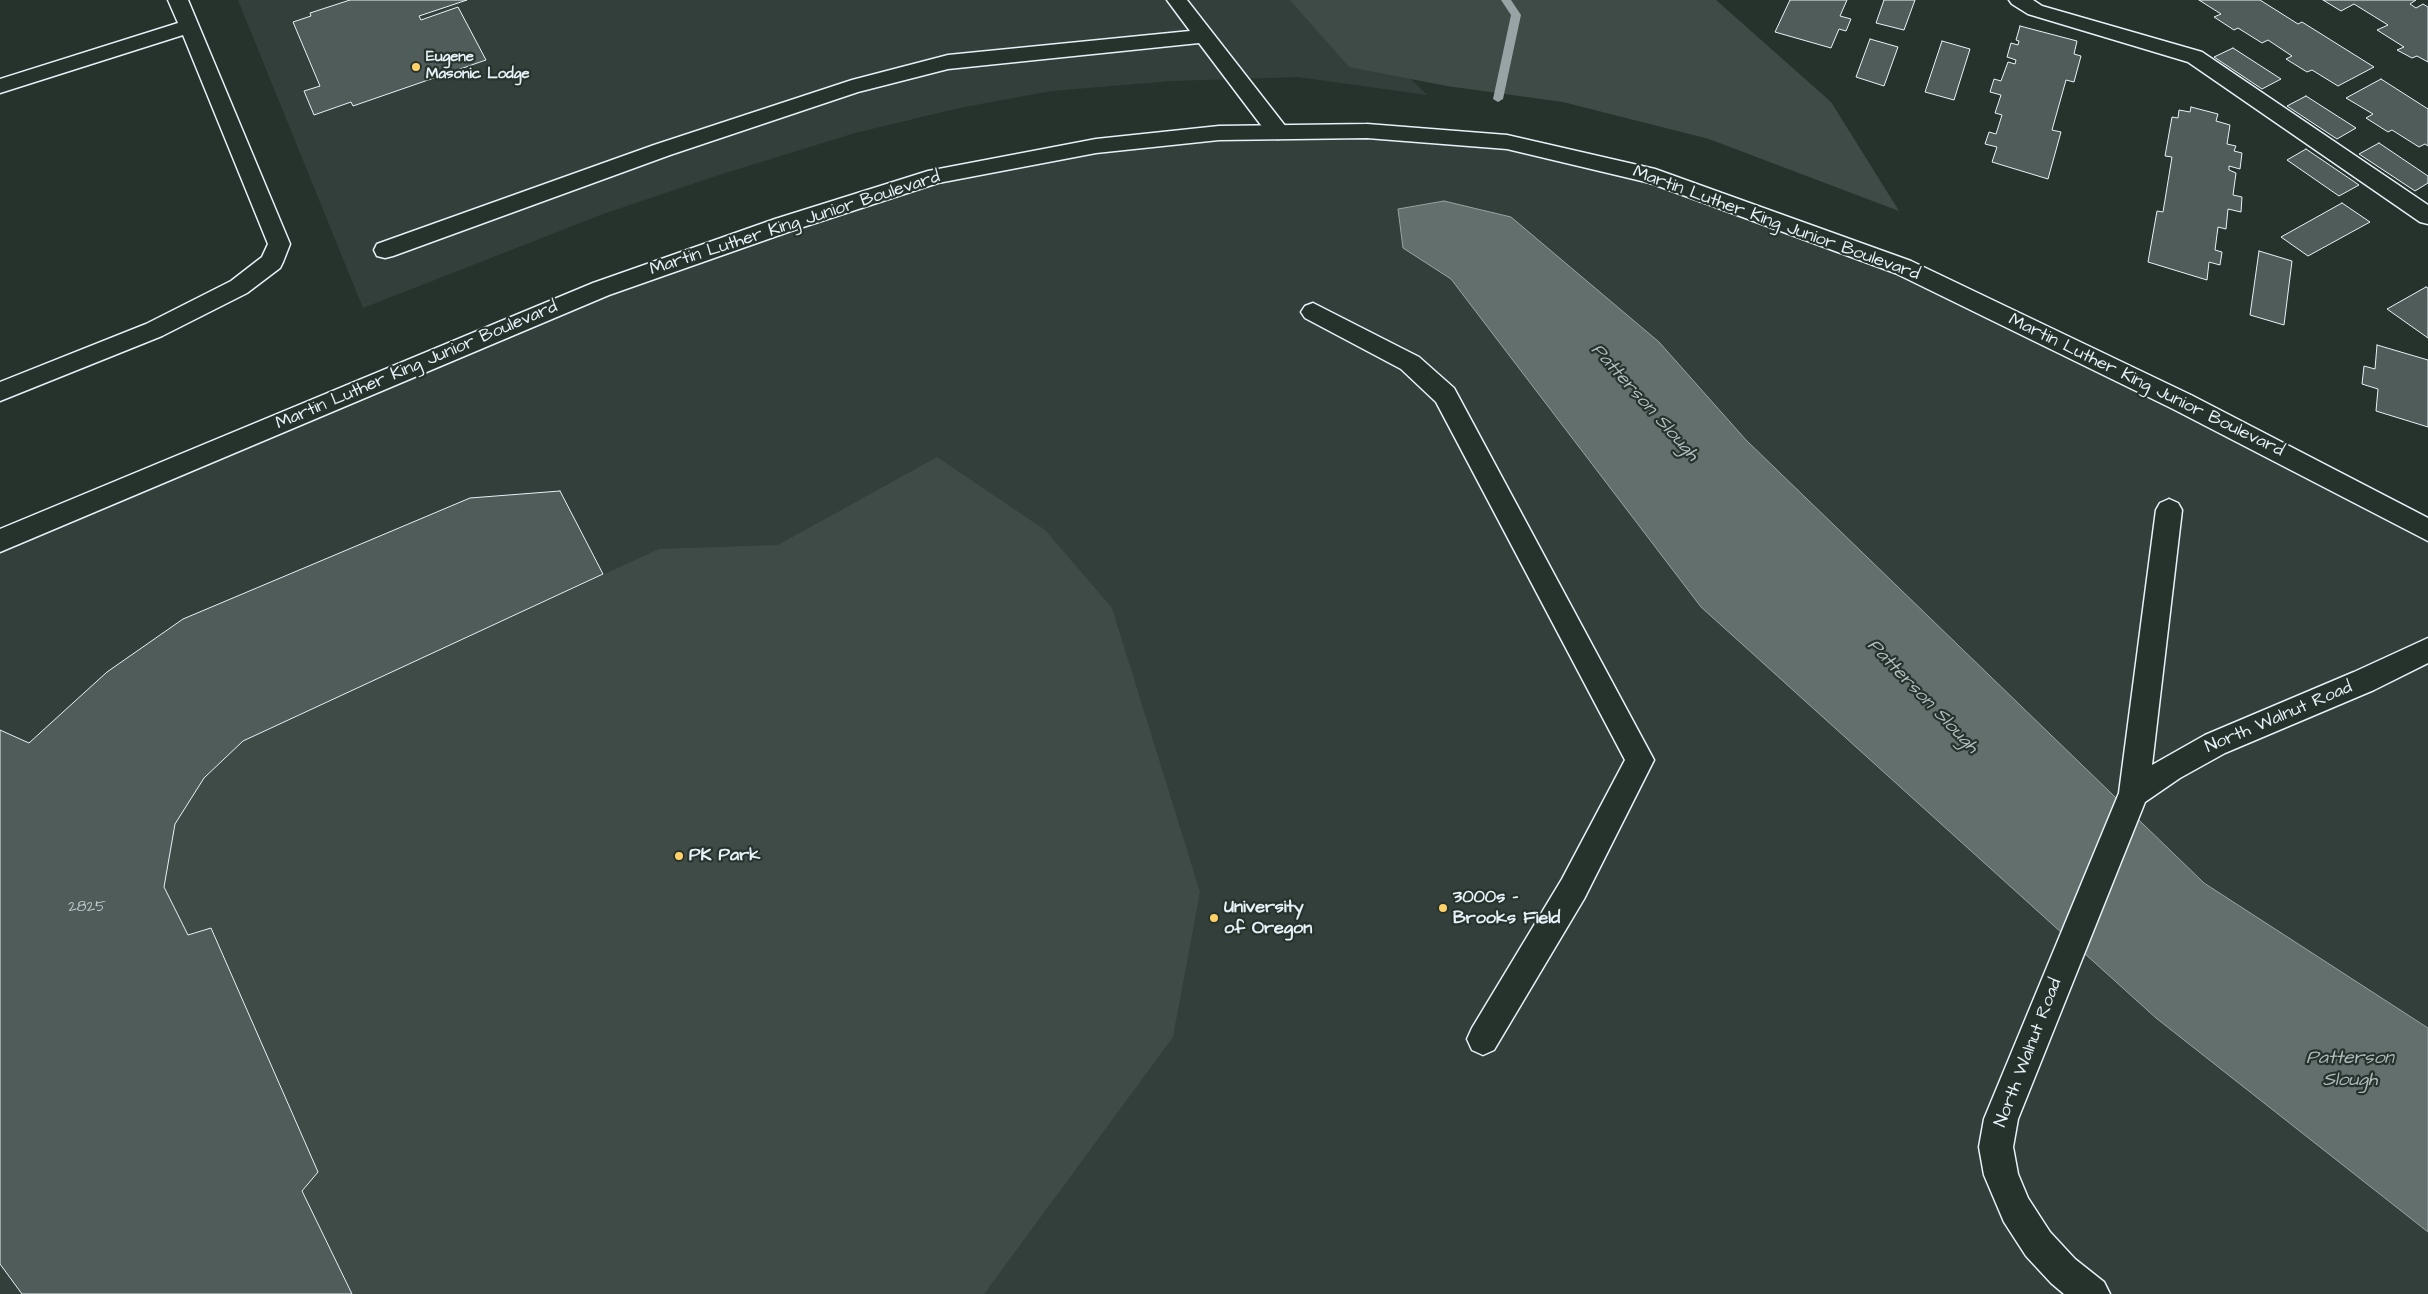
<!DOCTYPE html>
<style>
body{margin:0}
canvas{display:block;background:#26332d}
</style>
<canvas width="2428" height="1294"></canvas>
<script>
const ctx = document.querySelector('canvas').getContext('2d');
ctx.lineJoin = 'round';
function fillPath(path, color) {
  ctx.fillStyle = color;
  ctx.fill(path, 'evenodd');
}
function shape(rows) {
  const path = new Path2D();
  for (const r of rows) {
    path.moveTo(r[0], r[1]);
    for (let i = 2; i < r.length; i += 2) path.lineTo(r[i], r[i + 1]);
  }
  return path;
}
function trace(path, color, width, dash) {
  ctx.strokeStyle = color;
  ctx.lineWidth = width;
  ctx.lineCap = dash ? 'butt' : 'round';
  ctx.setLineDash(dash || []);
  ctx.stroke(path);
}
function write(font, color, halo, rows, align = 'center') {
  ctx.font = font + ' "Architects Daughter",sans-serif';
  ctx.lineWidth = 4.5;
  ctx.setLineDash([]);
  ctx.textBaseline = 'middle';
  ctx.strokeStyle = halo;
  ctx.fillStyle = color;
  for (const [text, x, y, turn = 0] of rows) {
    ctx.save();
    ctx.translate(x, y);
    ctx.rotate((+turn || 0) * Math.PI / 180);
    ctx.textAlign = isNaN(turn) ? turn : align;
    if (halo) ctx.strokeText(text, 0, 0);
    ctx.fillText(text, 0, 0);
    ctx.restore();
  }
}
fillPath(shape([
 [238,0,1330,0,1427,95,1298,77,1171,81,1051,91,959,108,855,133,722,174,603,214,363,308],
 [1219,133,1507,142,1655,177,1903,267,2428,530,2428,1294,0,1294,0,541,601,289,936,176]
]), '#333f3a');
fillPath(shape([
 [1290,0,1716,0,1831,102,1899,211,1709,139,1563,102,1447,86,1349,67],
 [937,457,1045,530,1112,608,1200,892,1173,1037,984,1294,352,1294,302,1191,318,1172,211,928,188,935,164,887,175,824,204,778,243,741,659,549,778,545]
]), '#3e4b47');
const water = shape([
 [1444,201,1511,217,1659,342,1746,440,2204,883,2428,1028,2428,1232,2156,1018,1701,607,1451,279,1403,248,1398,209,1444,201]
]);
fillPath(water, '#636f6d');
trace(water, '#98a3a5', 1);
fillPath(shape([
 [1501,0,1511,0,1521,15,1503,99,1498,102,1493,99,1511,15,1501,0]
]), '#98a3a5');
const building = shape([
 [350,0,467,0,419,16,421,20,458,7,486,60,353,106,351,102,314,115,304,91,320,86,293,22,311,16,310,13,350,0],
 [1790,0,1847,0,1840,16,1851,19,1846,31,1839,29,1831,48,1775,32,1790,0],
 [1884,0,1915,0,1904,30,1876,23,1884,0],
 [2199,0,2260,0,2298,24,2302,22,2374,67,2338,86,2312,70,2307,72,2286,59,2292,56,2268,40,2262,43,2238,28,2234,30,2214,17,2221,14,2199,0],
 [2323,0,2416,0,2410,4,2416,8,2423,4,2428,7,2428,62,2417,56,2412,58,2397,50,2404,47,2377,30,2388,25,2354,4,2341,11,2323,0],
 [2020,26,2077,41,2074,54,2081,56,2074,82,2066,80,2052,130,2061,132,2048,179,1992,162,1997,147,1985,144,1989,132,1996,134,2002,115,1995,113,2001,95,1990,92,1994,79,2001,81,2008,62,2015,64,2016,60,2007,57,2011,43,2018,45,2019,41,2016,40,2020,26],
 [1870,39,1898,47,1884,86,1856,77,1870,39],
 [1942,41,1970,49,1954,100,1925,92,1942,41],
 [2233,48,2281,79,2262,89,2214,57,2233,48],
 [2381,79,2428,109,2428,146,2425,144,2419,147,2392,130,2388,132,2366,118,2373,114,2346,98,2381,79],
 [2306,96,2356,128,2337,139,2287,106,2306,96],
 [2191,107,2218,114,2216,121,2230,125,2227,144,2236,146,2234,151,2242,153,2240,169,2229,166,2229,170,2236,173,2233,195,2242,197,2241,212,2228,209,2226,229,2218,227,2215,250,2222,252,2220,265,2209,262,2207,280,2148,262,2157,211,2163,212,2172,157,2165,156,2172,117,2178,118,2179,110,2190,112,2191,107],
 [2379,143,2428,176,2428,183,2415,191,2359,154,2379,143],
 [2306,149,2359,185,2339,196,2287,160,2306,149],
 [2342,203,2370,222,2308,256,2281,237,2342,203],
 [2259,251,2292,261,2284,325,2250,315,2259,251],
 [2426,287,2428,288,2428,338,2387,309,2426,287],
 [2377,345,2428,360,2428,427,2376,411,2378,389,2362,384,2364,366,2375,369,2377,345],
 [560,491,603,574,243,741,204,778,175,824,164,887,188,935,211,928,318,1172,302,1191,352,1294,22,1294,0,1264,0,730,29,743,107,672,183,619,470,498,560,491]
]);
fillPath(building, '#505c59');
trace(building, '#e8f1f8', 1);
const service = shape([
 [168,0,188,0,290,244,283,262,280,268,247,293,162,336,0,401,0,382,146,324,231,281,262,257,268,244,183,35,0,93,0,79,178,23,168,0],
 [1167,0,1187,0,1286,127,1289,132,1286,137,1278,139,1270,137,1199,43,948,69,858,92,670,155,393,256,385,258,377,256,374,250,377,244,654,145,852,80,948,55,1190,31,1167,0],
 [2009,0,2033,0,2042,6,2202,52,2428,205,2428,224,2420,222,2188,62,2028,14,2012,4,2009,0],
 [1313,303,1419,357,1454,388,1654,760,1584,899,1494,1050,1483,1055,1472,1050,1467,1039,1472,1028,1562,879,1625,760,1436,402,1401,369,1305,318,1301,312,1305,306,1313,303]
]);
const minor = shape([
 [2169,499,2178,503,2182,510,2152,765,2205,735,2354,672,2428,638,2428,663,2374,690,2225,753,2180,778,2145,802,2018,1119,2013,1147,2018,1174,2028,1198,2050,1232,2075,1259,2104,1282,2110,1294,2064,1294,2051,1283,2026,1256,2004,1222,1984,1175,1979,1147,1984,1119,2119,793,2156,510,2160,503,2169,499]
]);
const secondary = shape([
 [1367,124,1507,135,1655,169,1911,261,2191,395,2428,518,2428,541,2173,409,1895,273,1650,183,1507,149,1367,138,1219,140,1096,153,938,183,791,231,609,295,0,552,0,529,593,283,775,219,928,171,1096,139,1219,126,1367,124]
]);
trace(service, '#e8f1f8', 3);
trace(minor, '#e8f1f8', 3);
trace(secondary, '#e8f1f8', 3);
fillPath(service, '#26332d');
fillPath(minor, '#26332d');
fillPath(secondary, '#26332d');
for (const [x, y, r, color] of [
 [416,67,5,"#ffd166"],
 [679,856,5,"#ffd166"],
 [1443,908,5,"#ffd166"],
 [1214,918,5,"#ffd166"]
]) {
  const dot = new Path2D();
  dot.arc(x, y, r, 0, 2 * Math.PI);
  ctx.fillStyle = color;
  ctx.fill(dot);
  trace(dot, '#26332d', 2);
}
write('bold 15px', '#e8f1f8', '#26332d', [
 ["Eugene",426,58],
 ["Masonic Lodge",426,75]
], 'left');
write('15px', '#c2ccd0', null, [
 ["2825",87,908]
]);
write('18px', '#e8f1f8', '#26332d', [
 ["Martin Luther King Junior Boulevard",795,224,-18],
 ["Martin Luther King Junior Boulevard",1776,224,20],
 ["Martin Luther King Junior Boulevard",417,366,-23],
 ["Martin Luther King Junior Boulevard",2146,386,26],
 ["North Walnut Road",2279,718,-23],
 ["North Walnut Road",2029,1053,-69]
]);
write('bold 18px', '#e8f1f8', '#26332d', [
 ["PK Park",689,856],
 ["3000s -",1453,898],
 ["Brooks Field",1453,919],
 ["University",1224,908],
 ["of Oregon",1224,929]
], 'left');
write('italic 19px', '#b3bdc0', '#26332d', [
 ["Patterson Slough",1644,403,48],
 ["Patterson Slough",1922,697,46],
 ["Patterson",2350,1059],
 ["Slough",2350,1081]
]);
</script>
